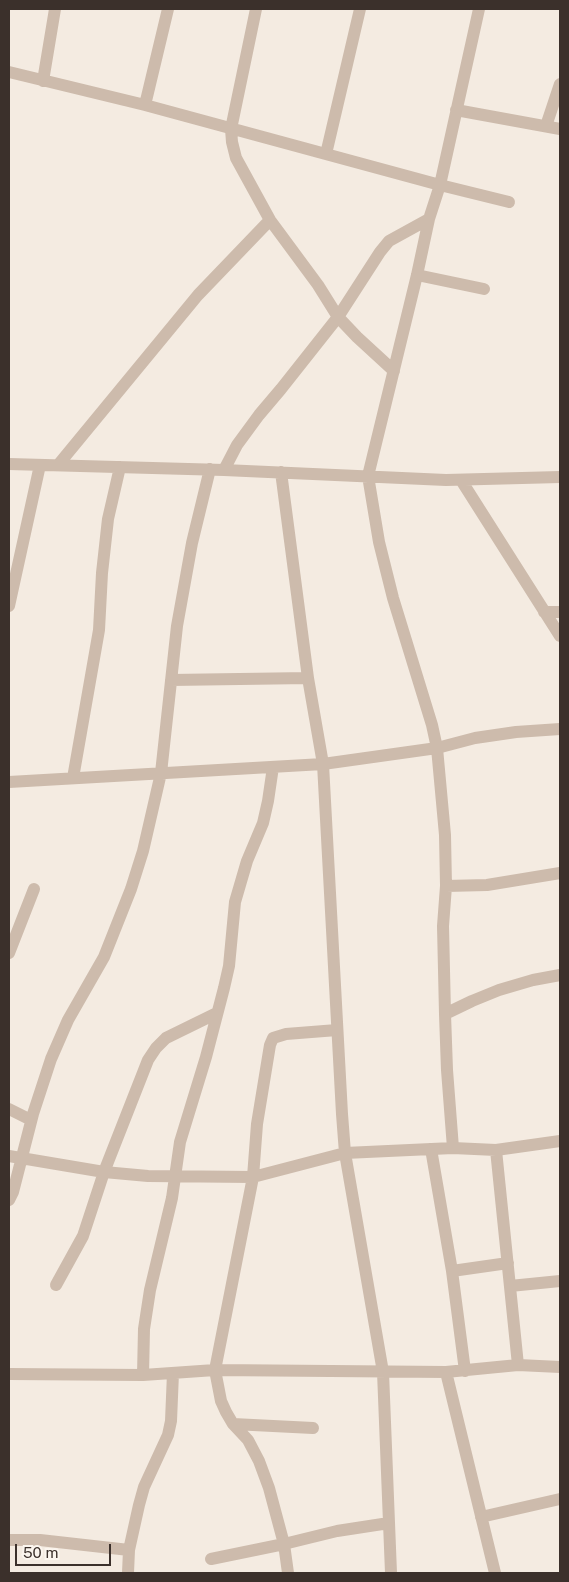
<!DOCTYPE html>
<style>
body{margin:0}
#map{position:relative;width:569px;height:1582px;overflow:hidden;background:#f4ebe1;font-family:"Public Sans",sans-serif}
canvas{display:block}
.frame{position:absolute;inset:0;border:10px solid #3b302b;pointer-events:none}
.scale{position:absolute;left:15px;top:1544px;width:96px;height:22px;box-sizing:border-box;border:2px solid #3b302b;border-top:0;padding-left:6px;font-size:15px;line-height:18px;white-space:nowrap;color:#3b302b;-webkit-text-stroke:4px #fbf5ee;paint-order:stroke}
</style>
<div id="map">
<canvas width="569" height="1582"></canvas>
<div class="frame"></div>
<div class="scale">50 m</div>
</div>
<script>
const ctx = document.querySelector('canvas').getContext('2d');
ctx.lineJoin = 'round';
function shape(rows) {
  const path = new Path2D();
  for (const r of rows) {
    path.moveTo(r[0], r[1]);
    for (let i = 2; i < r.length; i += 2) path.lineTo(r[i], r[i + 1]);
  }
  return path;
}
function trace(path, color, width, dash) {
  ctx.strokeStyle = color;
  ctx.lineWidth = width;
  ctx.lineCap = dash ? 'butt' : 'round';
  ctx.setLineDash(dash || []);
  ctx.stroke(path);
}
trace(shape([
 [256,9,231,129,232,142,236,158,270,220,318,285,338,317,357,337,394,371],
 [9,72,145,105,440,185,509,202],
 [43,81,55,9],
 [145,105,168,9],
 [456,110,560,129],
 [546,126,560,84],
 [326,154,360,9],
 [417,275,484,289],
 [9,464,224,470,446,480,560,477],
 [58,465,198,295,270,220],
 [224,470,237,445,259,415,281,389,338,317,380,252,389,241,429,219],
 [281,472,308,678,323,764,342,1114,345,1153,383,1372,391,1573],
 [461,480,560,636],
 [9,606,40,465],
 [544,612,560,612],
 [171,680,308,678],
 [73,778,99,630,102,573,108,519,120,467],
 [9,782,323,764,437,748,475,738,516,732,560,729],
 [446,886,487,885,560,873],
 [9,953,34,889],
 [445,1014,472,1001,499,990,533,980,560,975],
 [9,1109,31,1120],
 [453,1148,447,1070,445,1014,443,926,446,886,445,835,437,748,432,725,393,598,379,542,368,476,417,275,429,219,440,185,479,9],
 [431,1149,452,1271,465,1371],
 [496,1150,518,1365],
 [9,1156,104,1172,148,1176,253,1177,345,1153,453,1148,496,1150,560,1141],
 [9,1200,13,1192,33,1114,51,1059,68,1020,104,957,131,889,143,851,161,773,177,626,192,543,210,469],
 [452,1271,508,1263],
 [56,1285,83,1236,104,1172,148,1060,156,1048,166,1038,217,1013],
 [510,1286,560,1281],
 [446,1372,495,1573],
 [9,1374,143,1375,215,1370,446,1372,518,1365,560,1367],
 [143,1375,144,1329,150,1290,172,1198,180,1142,206,1057,224,988,229,966,235,902,247,861,263,823,268,801,273,767],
 [233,1424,313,1428],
 [481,1517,560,1499],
 [9,1540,40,1540,129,1550],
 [211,1559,284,1544,337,1531,389,1523],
 [128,1573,129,1550,139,1505,144,1487,168,1435,171,1421,173,1373],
 [288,1573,284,1544,269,1488,259,1461,248,1440,233,1424,226,1412,221,1401,215,1370,253,1177,257,1124,270,1045,273,1038,286,1034,337,1030]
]), '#cdbbac', 12);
</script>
